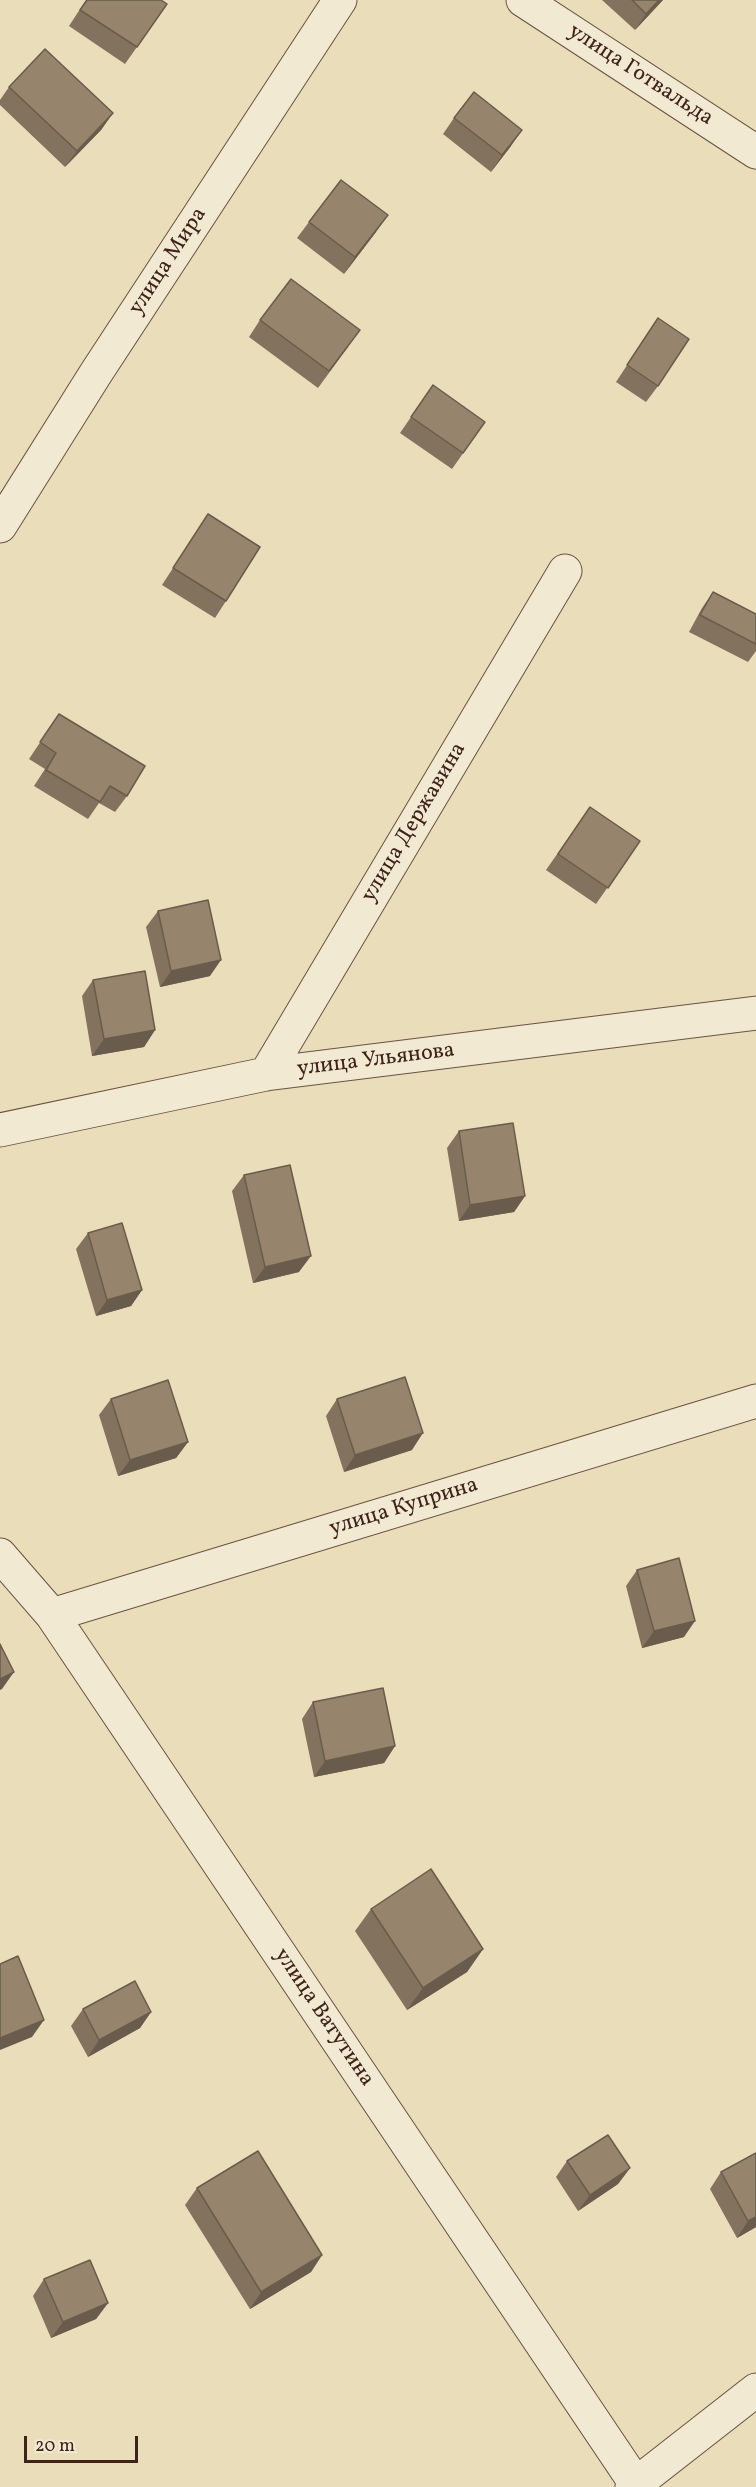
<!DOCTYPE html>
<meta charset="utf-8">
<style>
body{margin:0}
#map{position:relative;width:756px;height:2487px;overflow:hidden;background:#e9ddba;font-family:Vollkorn,serif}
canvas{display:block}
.scale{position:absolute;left:24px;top:2436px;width:114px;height:27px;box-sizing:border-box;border:3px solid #3f2319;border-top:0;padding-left:8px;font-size:18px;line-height:21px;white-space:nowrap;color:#3f2319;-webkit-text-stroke:4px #f1e9d2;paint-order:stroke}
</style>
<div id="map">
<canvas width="756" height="2487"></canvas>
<div class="scale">20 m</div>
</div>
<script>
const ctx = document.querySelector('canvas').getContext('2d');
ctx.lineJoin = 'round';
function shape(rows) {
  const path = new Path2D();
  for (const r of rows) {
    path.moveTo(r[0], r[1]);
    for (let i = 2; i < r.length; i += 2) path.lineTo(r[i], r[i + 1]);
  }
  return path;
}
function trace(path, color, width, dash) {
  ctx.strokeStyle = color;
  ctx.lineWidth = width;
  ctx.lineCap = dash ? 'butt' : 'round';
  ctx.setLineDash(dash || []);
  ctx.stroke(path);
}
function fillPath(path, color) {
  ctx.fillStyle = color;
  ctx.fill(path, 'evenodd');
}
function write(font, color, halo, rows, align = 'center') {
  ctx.font = font + ' Vollkorn,serif';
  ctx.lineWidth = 4.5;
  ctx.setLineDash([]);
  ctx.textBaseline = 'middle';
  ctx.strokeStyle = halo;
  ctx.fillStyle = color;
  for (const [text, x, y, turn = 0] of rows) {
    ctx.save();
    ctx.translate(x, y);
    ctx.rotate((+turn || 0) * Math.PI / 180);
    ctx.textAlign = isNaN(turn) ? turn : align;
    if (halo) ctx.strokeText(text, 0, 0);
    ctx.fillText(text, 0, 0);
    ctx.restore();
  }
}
const minor = shape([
 [523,0,756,152],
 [266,1074,565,571],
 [0,1130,266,1074,756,1013],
 [0,1555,52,1615,638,2487],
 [52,1615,756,1401],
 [632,2487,756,2390]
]);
const tertiary = shape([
 [0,526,96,373,340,0]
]);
trace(minor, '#6a5241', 35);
trace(tertiary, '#6a5241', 35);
trace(minor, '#f1e9d2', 33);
trace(tertiary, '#f1e9d2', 33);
fillPath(shape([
 [86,0,167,4,125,64,69,26],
 [602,0,663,0,635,30],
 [9,87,113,113,101,130,65,167,0,105,0,100],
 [454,118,511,146,491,172,443,134],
 [309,222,376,232,344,274,297,238],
 [658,318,658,386,646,402,616,382],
 [260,320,348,347,318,388,249,337],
 [433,385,485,422,452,469,400,433],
 [208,514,226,601,215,618,162,585],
 [713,592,756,614,756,651,748,662,689,632,702,608],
 [59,714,127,796,115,812,99,803,88,819,34,786,45,769,29,759],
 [590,807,640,841,596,904,546,870],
 [158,911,210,976,160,987,146,927],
 [93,980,155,1030,144,1047,92,1056,82,996],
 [459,1131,525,1196,514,1212,459,1221,447,1148],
 [244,1175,299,1272,253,1283,232,1191],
 [88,1233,142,1290,131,1306,96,1316,76,1249],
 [111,1399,188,1442,176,1458,118,1476,99,1415],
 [337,1399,412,1450,344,1472,326,1416],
 [637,1570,684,1637,642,1648,626,1586],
 [313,1702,395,1746,384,1763,314,1777,302,1719],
 [371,1909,483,1949,467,1972,407,2010,355,1931],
 [83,2009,151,2012,140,2028,88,2057,71,2026],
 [756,2153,756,2227,737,2238,710,2189,721,2172],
 [567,2161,630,2168,618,2184,578,2211,556,2177],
 [197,2188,322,2255,311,2272,250,2309,185,2205],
 [44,2279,108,2303,96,2319,51,2338,33,2296]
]), '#82725e');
fillPath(shape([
 [659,0,663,0,635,30,646,14],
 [113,113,101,130,65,167,77,151],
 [522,130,511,146,491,172,502,155],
 [388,215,376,232,344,274,355,257],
 [221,960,210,976,160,987,171,971],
 [155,1030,144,1047,92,1056,104,1039],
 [525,1196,514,1212,459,1221,470,1205],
 [311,1256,299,1272,253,1283,265,1267],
 [142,1290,131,1306,96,1316,107,1300],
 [423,1433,412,1450,344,1472,355,1455],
 [188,1442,176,1458,118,1476,130,1460],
 [695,1621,684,1637,642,1648,654,1631],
 [14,1672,2,1689,0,1690,0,1679],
 [395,1746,384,1763,314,1777,325,1761],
 [483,1949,467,1972,407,2010,423,1988],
 [151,2012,140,2028,88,2057,99,2040],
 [44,2020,32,2037,0,2050,0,2038],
 [630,2168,618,2184,578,2211,590,2195],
 [756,2217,756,2227,737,2238,748,2221],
 [322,2255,311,2272,250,2309,261,2292],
 [108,2303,96,2319,51,2338,63,2322]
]), '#6a5c4c');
const building = shape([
 [87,0,161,0,167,4,137,47,80,10,87,0],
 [632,0,659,0,646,14,632,0],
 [45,49,113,113,77,151,9,87,45,49],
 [474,92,522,130,502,155,454,118,474,92],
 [341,180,388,215,355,257,309,222,341,180],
 [291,279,360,330,329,371,260,320,291,279],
 [658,318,689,339,658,386,627,365,658,318],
 [433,385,485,422,463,453,411,417,433,385],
 [208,514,260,547,226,601,173,568,208,514],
 [713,592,756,614,756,644,700,615,713,592],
 [59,714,145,766,127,796,110,786,100,802,46,770,56,753,40,742,59,714],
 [590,807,640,841,608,888,558,854,590,807],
 [208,900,221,960,171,971,158,911,208,900],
 [145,971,155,1030,104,1039,93,980,145,971],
 [513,1123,525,1196,470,1205,459,1131,513,1123],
 [290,1165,311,1256,265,1267,244,1175,290,1165],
 [122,1223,142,1290,107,1300,88,1233,122,1223],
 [405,1377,423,1433,355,1455,337,1399,405,1377],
 [168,1380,188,1442,130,1460,111,1399,168,1380],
 [679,1558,695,1621,654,1631,637,1570,679,1558],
 [0,1644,14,1672,0,1679,0,1644],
 [383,1688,395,1746,325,1761,313,1702,383,1688],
 [431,1869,483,1949,423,1988,371,1909,431,1869],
 [18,1956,44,2020,0,2038,0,1964,18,1956],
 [135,1981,151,2012,99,2040,83,2009,135,1981],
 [608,2135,630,2168,590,2195,567,2161,608,2135],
 [258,2151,322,2255,261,2292,197,2188,258,2151],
 [756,2153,756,2217,748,2221,721,2172,756,2153],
 [90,2260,108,2303,63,2322,44,2279,90,2260]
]);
fillPath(building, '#97846d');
trace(building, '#6a5c4c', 1.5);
write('22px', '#3f2319', '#f1e9d2', [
 ["улица Готвальда",640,76,33],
 ["улица Мира",169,262,-57],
 ["улица Державина",415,823,-59],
 ["улица Ульянова",376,1061,-7],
 ["улица Куприна",404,1508,-17],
 ["улица Ватутина",323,2018,56]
]);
</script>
